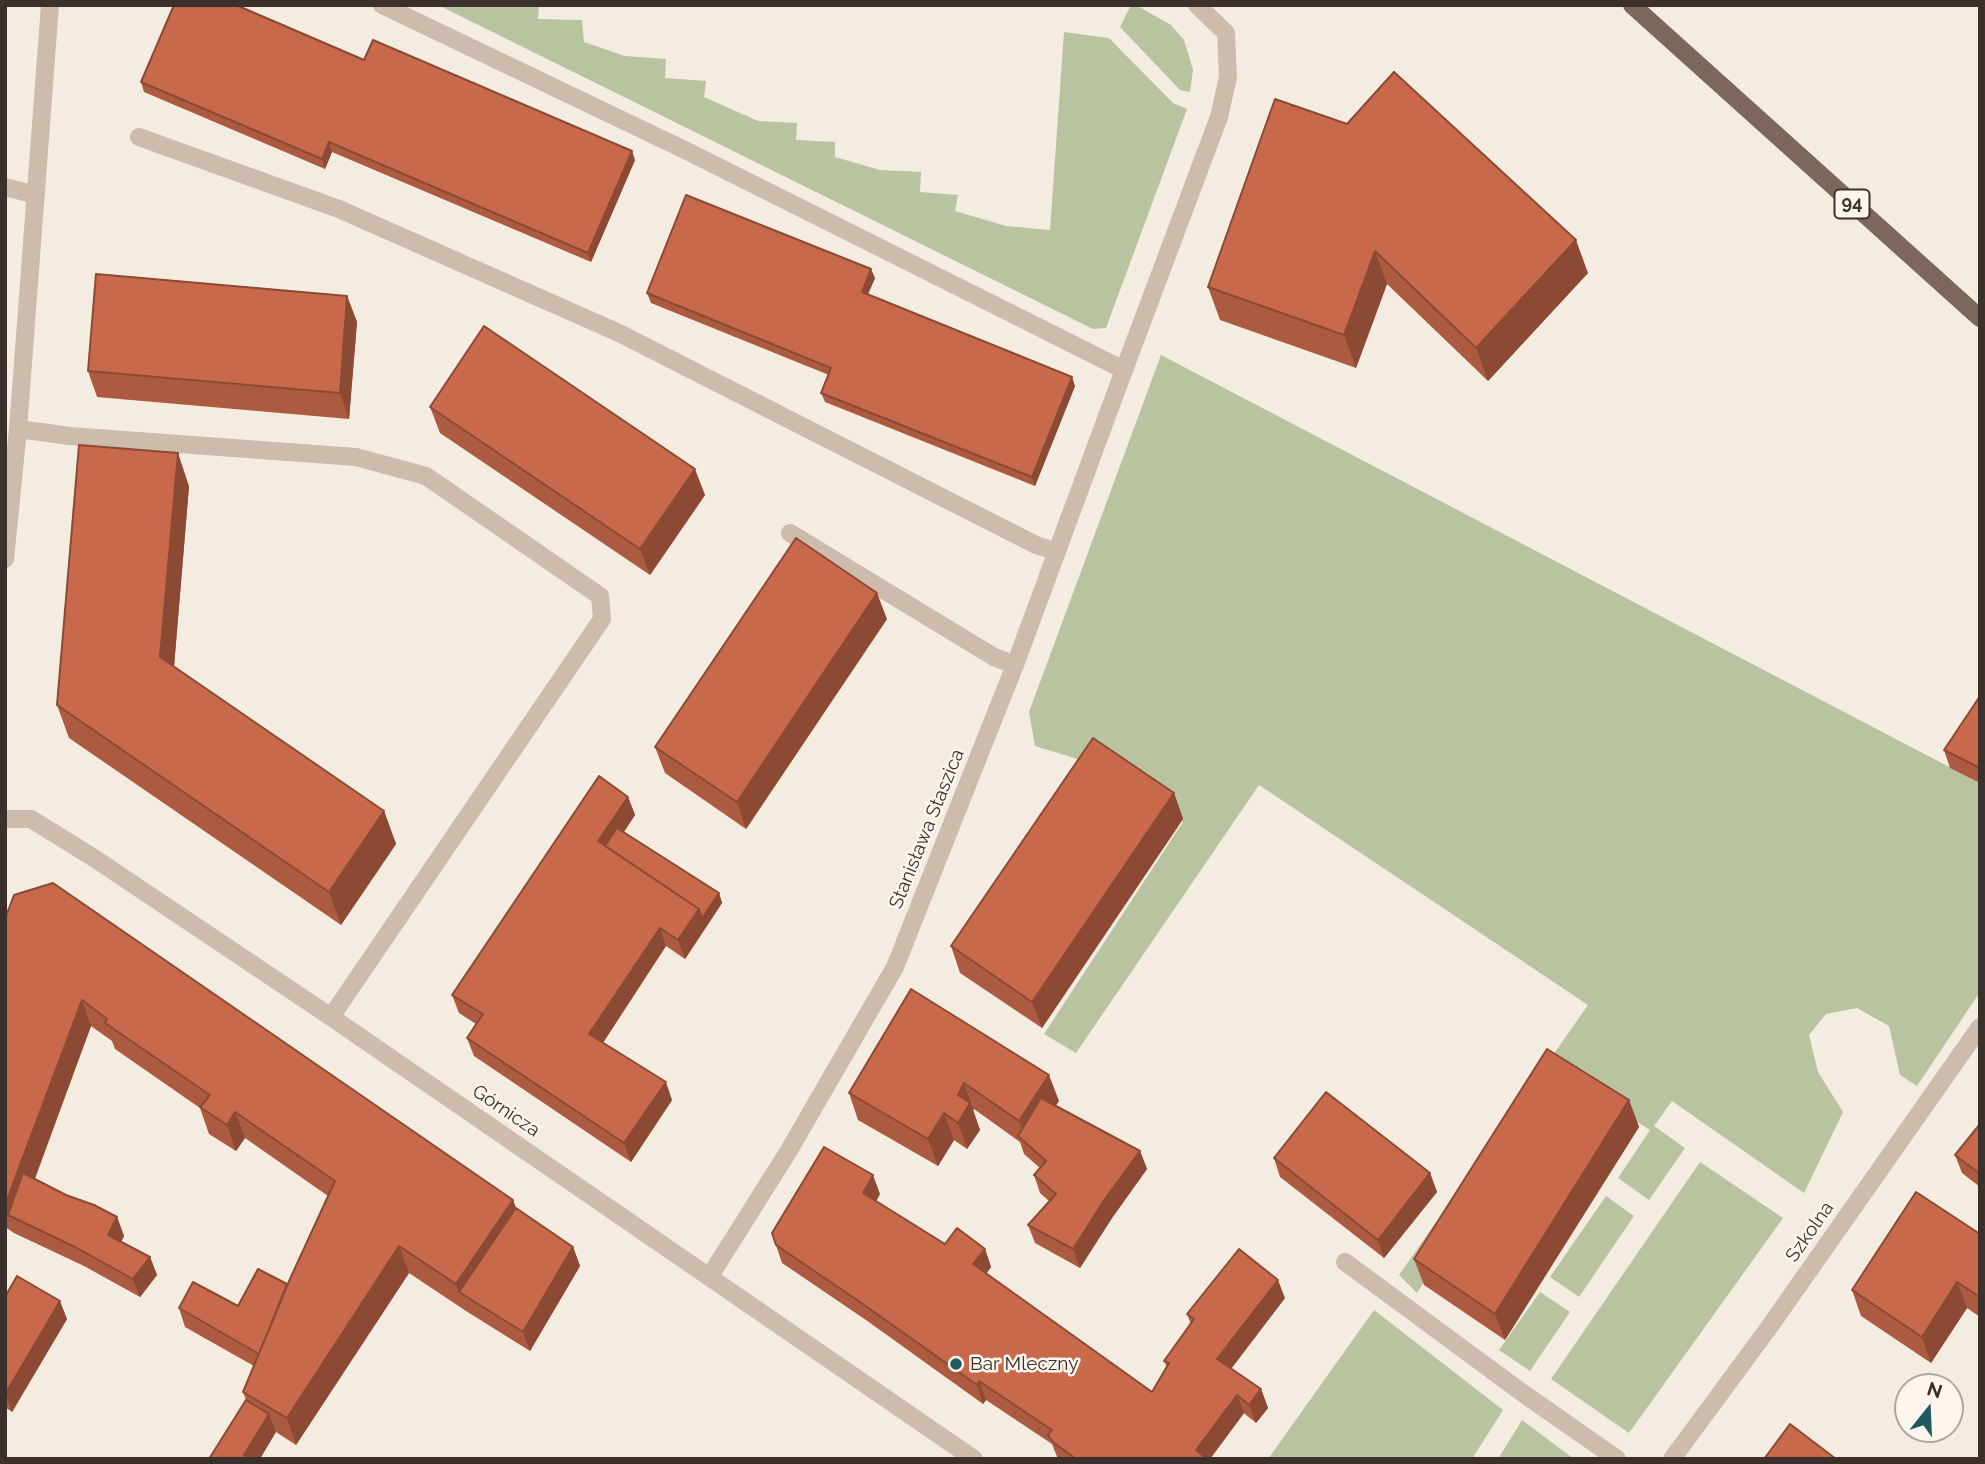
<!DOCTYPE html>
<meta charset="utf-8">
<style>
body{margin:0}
#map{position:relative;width:1985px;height:1464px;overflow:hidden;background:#f4ebe1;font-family:Raleway,sans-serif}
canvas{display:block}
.frame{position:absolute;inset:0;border:7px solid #3b302b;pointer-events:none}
.north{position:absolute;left:1894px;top:1373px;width:70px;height:70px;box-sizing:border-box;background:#fbf5ee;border:2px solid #aea6a0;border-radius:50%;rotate:18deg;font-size:19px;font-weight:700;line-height:28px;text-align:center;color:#3b302b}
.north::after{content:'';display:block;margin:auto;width:24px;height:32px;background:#1f5a5e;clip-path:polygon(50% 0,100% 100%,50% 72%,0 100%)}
</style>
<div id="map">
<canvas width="1985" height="1464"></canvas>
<div class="frame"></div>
<div class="north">N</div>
</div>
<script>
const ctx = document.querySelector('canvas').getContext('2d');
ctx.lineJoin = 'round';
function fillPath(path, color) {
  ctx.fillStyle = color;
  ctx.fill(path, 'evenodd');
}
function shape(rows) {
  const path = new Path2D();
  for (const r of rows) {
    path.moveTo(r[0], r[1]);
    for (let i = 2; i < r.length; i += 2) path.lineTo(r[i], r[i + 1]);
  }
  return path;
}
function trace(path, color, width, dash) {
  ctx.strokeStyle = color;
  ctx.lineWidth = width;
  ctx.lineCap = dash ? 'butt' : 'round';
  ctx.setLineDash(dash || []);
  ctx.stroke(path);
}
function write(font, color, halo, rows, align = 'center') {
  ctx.font = font + ' Raleway,sans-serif';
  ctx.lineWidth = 5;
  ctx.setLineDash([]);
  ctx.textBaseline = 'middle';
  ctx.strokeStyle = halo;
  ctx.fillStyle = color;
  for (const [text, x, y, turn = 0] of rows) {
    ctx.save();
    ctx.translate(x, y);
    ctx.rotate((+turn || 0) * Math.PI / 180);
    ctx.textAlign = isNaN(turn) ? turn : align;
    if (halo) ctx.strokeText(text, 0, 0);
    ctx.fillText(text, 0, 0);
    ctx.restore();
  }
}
fillPath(shape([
 [438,5,539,5,538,19,582,20,584,42,625,56,666,59,665,78,706,81,704,97,758,121,797,123,796,140,835,142,835,157,880,170,921,172,920,192,958,195,955,211,1006,226,1050,230,1064,32,1109,38,1173,103,1187,109,1106,328,1093,329],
 [1131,5,1136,5,1171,25,1184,40,1193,70,1190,92,1180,90,1120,27],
 [1161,355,1980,783,1980,992,1917,1086,1900,1075,1889,1026,1857,1008,1826,1014,1809,1035,1818,1072,1843,1112,1804,1193,1672,1101,1654,1126,1685,1148,1649,1200,1618,1178,1650,1130,1555,1070,1417,1293,1399,1275,1588,1005,1259,785,1076,1053,1044,1034,1183,822,1100,766,1035,746,1029,712],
 [1700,1162,1783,1218,1629,1433,1551,1379],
 [1606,1196,1634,1216,1579,1297,1550,1277],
 [1540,1292,1570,1312,1530,1371,1499,1350],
 [1374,1310,1503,1410,1472,1459,1268,1459],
 [1522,1420,1574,1459,1498,1459]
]), '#b8c4a0');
trace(shape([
 [382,5,689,152,1124,370,1219,117,1228,77,1226,33,1197,5],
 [139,137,339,209,619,333,1036,545,1055,551],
 [18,429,70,436,356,457,426,476,600,596,602,619,331,1017],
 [790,533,994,657,1015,665],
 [1345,1262,1524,1394,1617,1459]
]), '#cdbbac', 18);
trace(shape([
 [5,187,36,195],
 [5,819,31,819,94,858,331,1017,974,1459],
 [710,1276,788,1152,895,967,1015,665,1124,370],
 [1672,1459,1770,1326,1980,1027]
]), '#cdbbac', 18);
trace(shape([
 [5,559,18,429,50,5]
]), '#cdbbac', 18);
trace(shape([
 [1632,5,1980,318]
]), '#7d675c', 18);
fillPath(shape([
 [364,60,635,160,591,262,332,152,325,169,144,92,141,82],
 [1275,99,1588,273,1488,381,1387,284,1356,368,1220,320,1208,287],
 [875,278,868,294,1075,386,1035,486,825,402,821,393,829,375,651,303,647,293],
 [347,296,357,322,349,419,97,397,88,371],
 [430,407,705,495,650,575,440,433],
 [189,486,174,667,384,811,396,844,341,925,69,738,57,705],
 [887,619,746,829,665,773,655,747],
 [1980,696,1980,783,1950,768,1944,750],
 [1174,793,1183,819,1042,1028,960,973,951,946],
 [628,797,635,815,624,832,719,893,722,903,685,959,666,946,603,1043,672,1100,631,1162,474,1056,467,1038,476,1024,459,1013,452,995],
 [5,919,513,1200,516,1208,573,1247,580,1266,530,1351,466,1311,409,1273,296,1445,276,1432,246,1400,243,1392,254,1366,185,1327,179,1308,238,1306,287,1284,328,1196,245,1138,236,1151,209,1134,200,1108,115,1049,112,1041,91,1026,35,1179,66,1195,117,1217,124,1236,121,1242,150,1257,157,1275,140,1297,84,1266,14,1233,5,1227],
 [911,989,1059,1101,1055,1106,1140,1151,1147,1169,1112,1218,1080,1268,1035,1243,1028,1225,1049,1201,1040,1193,1034,1175,1040,1168,1024,1154,1020,1142,974,1109,973,1111,980,1130,967,1149,954,1140,938,1166,858,1120,849,1093],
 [1629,1100,1639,1127,1505,1340,1424,1285,1414,1259],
 [1980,1124,1980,1187,1962,1173,1955,1155],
 [1274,1158,1430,1173,1437,1192,1384,1258,1280,1177],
 [880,1194,876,1201,945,1244,985,1249,991,1267,986,1274,1152,1392,1167,1367,1164,1361,1191,1324,1187,1314,1285,1298,1231,1369,1261,1389,1268,1408,1256,1423,1244,1413,1210,1459,1058,1459,1052,1444,986,1400,983,1404,866,1320,782,1263,776,1245],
 [1980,1234,1980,1317,1967,1308,1931,1363,1861,1316,1852,1290],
 [5,1297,67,1319,12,1412,5,1407]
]), '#ac5a40');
fillPath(shape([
 [329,142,332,152,325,169,322,159],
 [632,151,635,160,591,262,588,253],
 [1576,240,1588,273,1488,381,1476,348],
 [1375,251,1387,284,1356,368,1344,335],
 [871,269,875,278,865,301,862,292],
 [347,296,357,322,349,419,340,393],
 [1072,377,1075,386,1035,486,1032,477],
 [178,453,189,486,172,690,160,657],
 [695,469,705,495,650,575,640,549],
 [877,593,887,619,746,829,737,802],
 [1174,793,1183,819,1042,1028,1032,1002],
 [628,797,635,815,608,855,598,841],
 [384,811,396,844,341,925,329,892],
 [719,893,722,903,685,959,678,940,699,909],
 [660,928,666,946,596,1053,589,1034],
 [82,1000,91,1026,19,1220,8,1215,5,1205],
 [1049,1075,1059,1101,1029,1146,1027,1144,1019,1121],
 [666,1082,672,1100,631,1162,624,1143],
 [964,1083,980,1130,967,1149,958,1123,958,1095],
 [1629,1100,1639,1127,1505,1340,1495,1314],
 [235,1112,245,1138,236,1151,227,1125],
 [944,1113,954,1140,938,1166,928,1139],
 [1140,1151,1147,1169,1112,1218,1080,1268,1073,1249,1105,1199],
 [1430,1173,1437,1192,1384,1258,1378,1240],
 [873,1175,880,1194,870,1212,863,1193],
 [513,1200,523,1227,459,1292,456,1284],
 [117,1217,124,1236,114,1254,108,1235],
 [399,1246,409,1273,296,1445,287,1418],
 [573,1247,580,1266,530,1351,523,1332],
 [985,1249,991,1267,980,1283,973,1264],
 [150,1257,157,1275,140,1297,133,1279],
 [1278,1280,1285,1298,1224,1378,1217,1359],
 [1957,1282,1967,1308,1931,1363,1922,1337],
 [60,1301,67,1319,12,1412,6,1393],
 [979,1381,986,1400,983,1404,977,1385],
 [1261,1389,1268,1408,1256,1423,1249,1405],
 [1237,1395,1244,1413,1210,1459,1199,1459,1196,1450],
 [269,1414,276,1432,260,1459,245,1459,244,1455]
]), '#8c4a34');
const building = shape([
 [174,5,236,5,364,60,373,40,632,151,588,253,329,142,322,159,141,82,174,5],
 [1394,72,1576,240,1476,348,1375,251,1344,335,1208,287,1275,99,1347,124,1394,72],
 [686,195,871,269,862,292,1072,377,1032,477,821,393,831,368,647,293,686,195],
 [96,274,347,296,340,393,88,371,96,274],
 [484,326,695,469,640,549,430,407,484,326],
 [79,445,178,453,160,657,384,811,329,892,57,705,79,445],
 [796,538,877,593,737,802,655,747,796,538],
 [1980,696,1980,768,1944,750,1980,696],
 [1093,738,1174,793,1032,1002,951,946,1093,738],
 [599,776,628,797,598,841,699,909,678,940,660,928,589,1034,666,1082,624,1143,467,1038,483,1014,452,995,599,776],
 [617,828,719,893,702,918,699,909,605,846,617,828],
 [53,883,513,1200,456,1284,399,1246,287,1418,243,1392,290,1279,335,1181,235,1112,227,1125,200,1107,210,1095,105,1023,107,1019,82,1000,5,1205,5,919,14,895,53,883],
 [911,989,1049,1075,1019,1121,964,1083,958,1095,970,1103,958,1123,944,1113,928,1139,849,1093,911,989],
 [1547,1049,1629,1100,1495,1314,1414,1259,1547,1049],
 [1326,1092,1430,1173,1378,1240,1274,1158,1326,1092],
 [1041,1098,1140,1151,1105,1199,1073,1249,1028,1225,1056,1194,1034,1175,1046,1161,1018,1136,1041,1098],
 [1980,1124,1980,1174,1955,1155,1980,1124],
 [824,1147,873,1175,863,1193,945,1244,957,1228,985,1249,973,1264,1152,1392,1169,1363,1164,1361,1194,1319,1187,1314,1239,1249,1278,1280,1217,1359,1261,1389,1249,1405,1237,1395,1196,1450,1207,1459,1076,1459,1053,1442,1048,1435,1052,1430,979,1381,977,1385,860,1302,776,1245,772,1233,824,1147],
 [23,1173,66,1195,94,1205,117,1217,108,1235,150,1257,133,1279,77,1248,8,1215,23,1173],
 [1916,1192,1980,1234,1980,1297,1957,1282,1922,1337,1852,1290,1916,1192],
 [516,1208,573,1247,523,1332,459,1292,516,1208],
 [258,1269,287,1284,259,1354,179,1308,193,1282,238,1306,258,1269],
 [17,1276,60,1301,6,1393,5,1297,17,1276],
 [246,1400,269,1414,244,1455,250,1459,209,1459,246,1400],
 [1790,1424,1836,1459,1764,1459,1790,1424]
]);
fillPath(building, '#c8694b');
trace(building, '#8c4a34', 2);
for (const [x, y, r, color] of [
 [956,1364,7,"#1f5a5e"]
]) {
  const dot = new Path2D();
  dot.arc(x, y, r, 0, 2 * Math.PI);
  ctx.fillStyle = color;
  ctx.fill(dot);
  trace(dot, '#fbf5ee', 2.5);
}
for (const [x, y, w] of [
 [1852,204,35]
]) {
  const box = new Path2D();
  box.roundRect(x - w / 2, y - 14.5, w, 29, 5);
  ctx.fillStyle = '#fbf5ee';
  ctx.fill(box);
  trace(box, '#3b302b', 2);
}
write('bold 18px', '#3b302b', null, [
 ["94",1852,204]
]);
write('19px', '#3b302b', '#fbf5ee', [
 ["Stanisława Staszica",927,829,-68],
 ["Górnicza",506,1111,34],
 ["Szkolna",1810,1232,-55]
]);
write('19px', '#3b302b', '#fbf5ee', [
 ["Bar Mleczny",970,1364]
], 'left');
</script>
